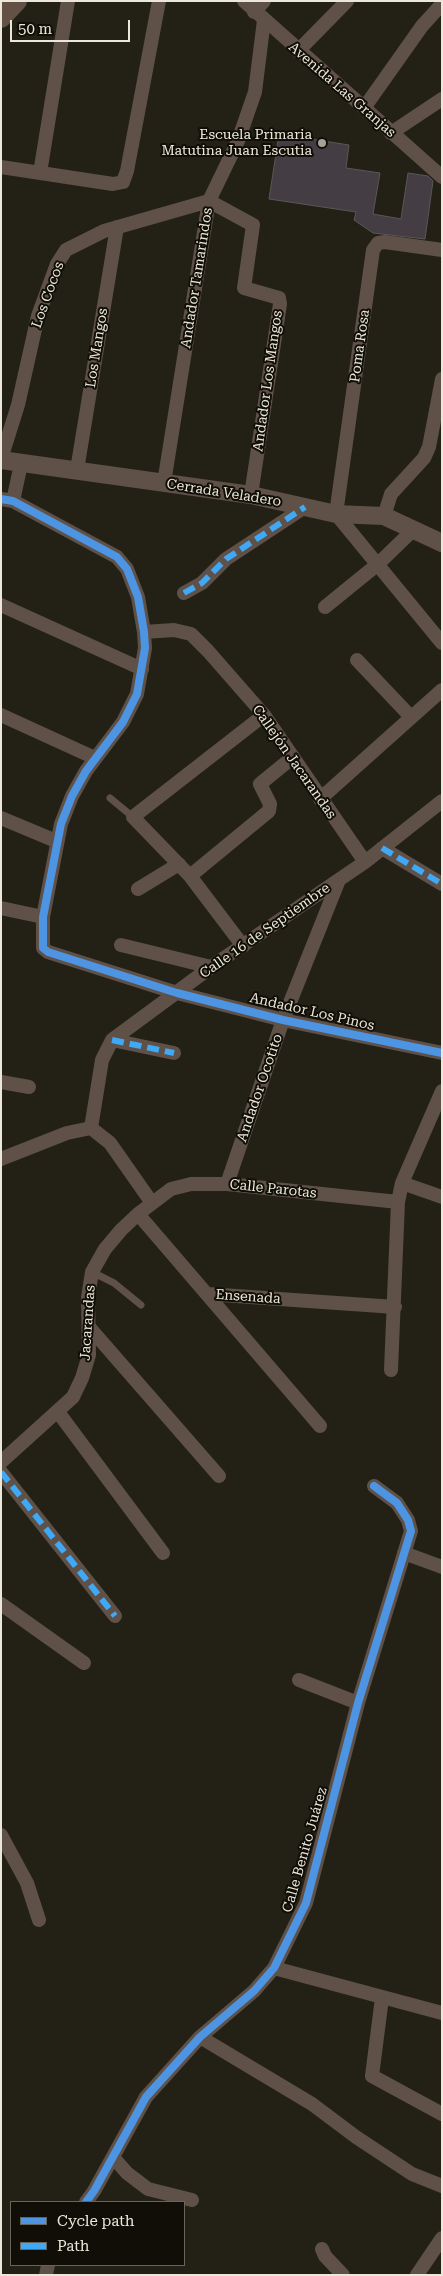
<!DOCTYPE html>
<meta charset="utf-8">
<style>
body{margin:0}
#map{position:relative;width:443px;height:2276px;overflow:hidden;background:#232116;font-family:"Roboto Serif",serif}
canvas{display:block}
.frame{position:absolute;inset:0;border:2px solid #ebe8db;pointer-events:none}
.legend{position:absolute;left:10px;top:2201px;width:175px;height:65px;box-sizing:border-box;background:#100e06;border:1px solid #68655b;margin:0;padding:6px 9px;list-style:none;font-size:15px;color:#ebe8db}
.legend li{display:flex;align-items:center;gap:10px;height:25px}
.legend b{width:25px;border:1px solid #68655b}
.scale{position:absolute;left:10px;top:20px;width:120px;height:22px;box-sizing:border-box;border:2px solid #ebe8db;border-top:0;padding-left:6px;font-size:15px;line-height:18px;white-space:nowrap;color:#ebe8db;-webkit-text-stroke:4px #100e06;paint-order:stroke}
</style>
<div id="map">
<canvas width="443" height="2276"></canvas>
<div class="frame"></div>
<ul class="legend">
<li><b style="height:6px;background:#4d94e3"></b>Cycle path</li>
<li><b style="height:6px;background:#3fa9f5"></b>Path</li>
</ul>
<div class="scale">50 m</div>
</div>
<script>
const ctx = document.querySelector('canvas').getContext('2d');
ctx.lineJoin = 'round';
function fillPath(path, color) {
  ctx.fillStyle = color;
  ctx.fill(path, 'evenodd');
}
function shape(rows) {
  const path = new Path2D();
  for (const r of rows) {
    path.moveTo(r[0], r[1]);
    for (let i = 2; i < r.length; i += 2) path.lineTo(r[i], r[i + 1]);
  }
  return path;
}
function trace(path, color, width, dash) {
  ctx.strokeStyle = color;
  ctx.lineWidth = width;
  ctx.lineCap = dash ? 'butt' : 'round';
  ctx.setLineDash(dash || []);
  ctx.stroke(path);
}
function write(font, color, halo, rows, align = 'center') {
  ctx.font = font + ' "Roboto Serif",serif';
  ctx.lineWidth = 4;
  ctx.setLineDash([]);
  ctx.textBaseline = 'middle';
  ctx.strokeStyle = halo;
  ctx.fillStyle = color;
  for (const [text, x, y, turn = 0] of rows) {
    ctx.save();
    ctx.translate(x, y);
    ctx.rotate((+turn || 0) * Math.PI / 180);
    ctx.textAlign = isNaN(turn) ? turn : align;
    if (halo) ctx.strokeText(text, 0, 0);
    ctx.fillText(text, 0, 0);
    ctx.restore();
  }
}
const building = shape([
 [279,134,349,145,346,168,380,173,373,214,401,219,408,173,428,176,433,181,425,239,373,233,354,220,356,212,269,199,279,134]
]);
fillPath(building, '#443d44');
trace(building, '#5a5757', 1);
trace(shape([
 [110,798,133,817],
 [92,1272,114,1283,141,1305]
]), '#5f5147', 7);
trace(shape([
 [244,1,442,177],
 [254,12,264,1],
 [298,51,347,1],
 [364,108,422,26,442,4],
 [391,133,442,99],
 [1,167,113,184,123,182,127,171,159,1],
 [40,173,68,1],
 [442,250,385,242,378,243,373,250,336,514,442,643],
 [1,459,18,405,38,316,57,264,66,250,104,231,209,201,253,225,244,288,279,298,280,304,251,495],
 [77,470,117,227],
 [164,483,209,201,238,141,255,92,264,20],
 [1,499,13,501,117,557,127,569,138,597,144,632,145,648,137,694,123,722,86,771,72,796,61,824,43,917,43,948,48,952,177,993,283,1020,442,1053],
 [13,501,21,464],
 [384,516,391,494,424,458,429,447,442,379],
 [184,593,202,583,226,559,305,507],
 [1,605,142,669],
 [325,607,378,564,412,531],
 [144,632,174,630,191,634,208,651,264,715,365,862],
 [357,660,411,717],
 [1,715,95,758],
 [320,799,442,690],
 [1,818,56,841],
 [382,848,442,884],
 [190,876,269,811,270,804,260,784,293,757],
 [138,889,179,864],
 [1,908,43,917],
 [121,945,211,967],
 [243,946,190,876,133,817,264,715],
 [112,1040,174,1053],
 [1,1082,29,1087],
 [91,1128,102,1060,112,1040,211,967,365,862,442,801],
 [91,1128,110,1143,152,1203],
 [1,1159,67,1133,91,1128],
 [402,1183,442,1197],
 [227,1184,283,1020,339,880],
 [138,1214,320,1426],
 [207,1294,395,1307],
 [89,1327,219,1476],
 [391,1370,398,1202,402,1183,442,1091],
 [58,1412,163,1553],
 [1,1462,73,1397,82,1378,89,1355,88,1297,92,1272,105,1249,121,1230,138,1214,171,1189,191,1184,227,1184,398,1202],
 [1,1472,115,1616],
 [404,1553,442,1567],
 [1,1604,84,1663],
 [299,1680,358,1703],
 [1,1835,27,1883,39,1920],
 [274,1968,442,2013],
 [382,1998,372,2076,442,2114],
 [200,2037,312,2104,356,2137,412,2174,442,2186],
 [113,2157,127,2173,148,2189,192,2200],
 [86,2202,94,2191,146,2097,200,2037,254,1991,274,1968,306,1903,358,1703,411,1531,408,1520,397,1503,374,1486],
 [322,2249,325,2256,343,2275],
 [46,2275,48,2265],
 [417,2275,442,2238]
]), '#5f5147', 14);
trace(shape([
 [1,460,251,495,336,514,384,516,442,543]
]), '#5f5147', 18);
trace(shape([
 [1,18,17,1]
]), '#625144', 20);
trace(shape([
 [184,593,202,583,226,559,305,507],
 [382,848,442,884],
 [112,1040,174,1053],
 [1,1472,115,1616]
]), '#3fa9f5', 6, [12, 6]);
trace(shape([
 [1,499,13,501,117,557,127,569,138,597,144,632,145,648,137,694,123,722,86,771,72,796,61,824,43,917,43,948,48,952,177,993,283,1020,442,1053],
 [86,2202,94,2191,146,2097,200,2037,254,1991,274,1968,306,1903,358,1703,411,1531,408,1520,397,1503,374,1486]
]), '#4d94e3', 8);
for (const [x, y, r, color] of [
 [322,143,5,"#a5a296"]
]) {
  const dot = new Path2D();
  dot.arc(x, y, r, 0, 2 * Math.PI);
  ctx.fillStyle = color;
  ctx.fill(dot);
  trace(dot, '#100e06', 2);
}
write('14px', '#ebe8db', '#100e06', [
 ["Avenida Las Granjas",342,90,41],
 ["Andador Tamarindos",197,278,-81],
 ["Los Cocos",48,295,-70],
 ["Poma Rosa",360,346,-82],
 ["Los Mangos",97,348,-81],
 ["Andador Los Mangos",268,381,-82],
 ["Cerrada Veladero",224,493,9],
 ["Callejón Jacarandas",294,762,55],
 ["Calle 16 de Septiembre",265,931,-35],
 ["Andador Los Pinos",312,1012,13],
 ["Andador Ocotito",260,1088,-71],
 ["Calle Parotas",273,1189,6],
 ["Ensenada",248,1297,4],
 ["Jacarandas",88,1323,-86],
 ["Calle Benito Juárez",305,1850,-74]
]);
write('14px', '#ebe8db', '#100e06', [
 ["Escuela Primaria",312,135],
 ["Matutina Juan Escutia",312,151]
], 'right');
</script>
